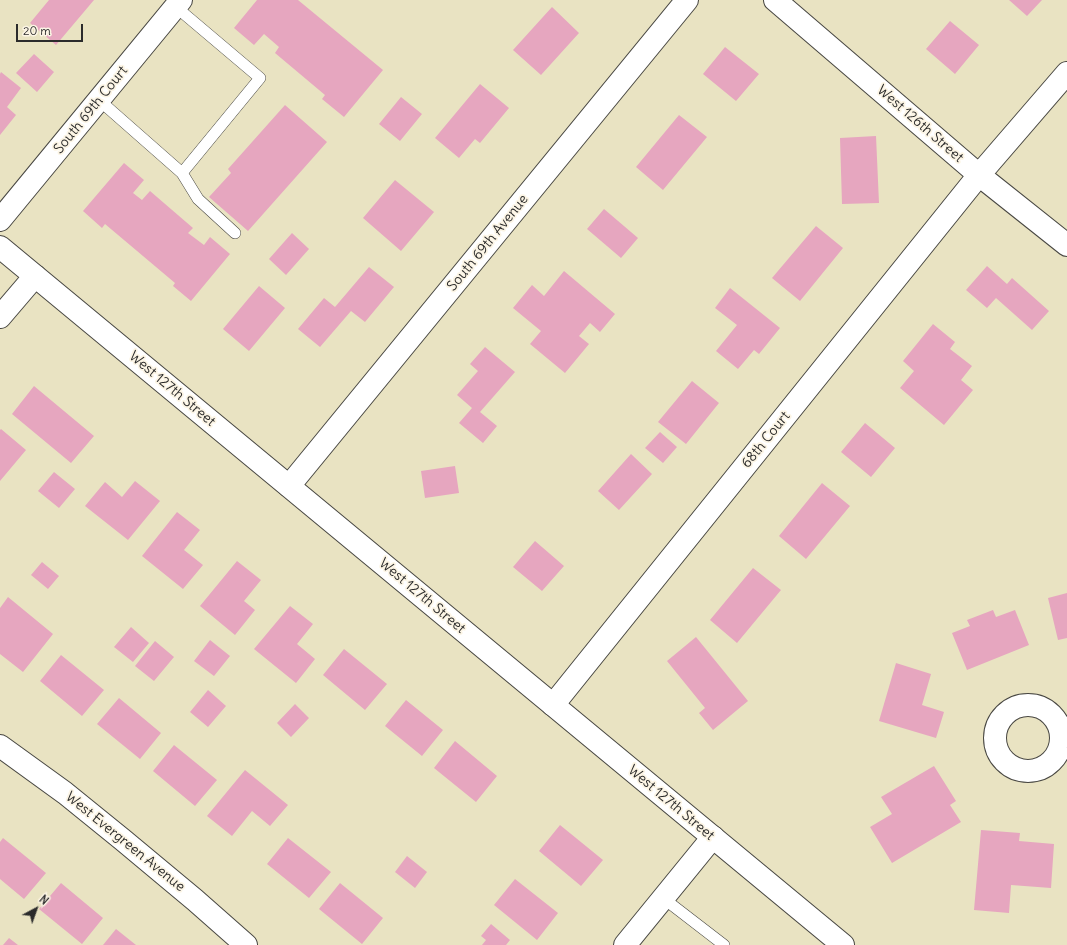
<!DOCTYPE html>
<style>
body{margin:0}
#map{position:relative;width:1067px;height:945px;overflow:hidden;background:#e9e3c2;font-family:Delius,sans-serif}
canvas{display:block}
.north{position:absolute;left:16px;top:889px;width:40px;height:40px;-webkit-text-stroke:3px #fcf5e5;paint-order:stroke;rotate:41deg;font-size:11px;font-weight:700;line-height:16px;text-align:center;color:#2b2b2b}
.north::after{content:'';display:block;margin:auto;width:14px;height:18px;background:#2b2b2b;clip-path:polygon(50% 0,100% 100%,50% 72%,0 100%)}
.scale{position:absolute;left:16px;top:24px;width:67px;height:18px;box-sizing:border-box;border:2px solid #2b2b2b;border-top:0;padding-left:5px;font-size:12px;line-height:14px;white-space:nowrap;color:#2b2b2b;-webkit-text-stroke:3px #fcf5e5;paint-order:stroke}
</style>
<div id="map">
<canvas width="1067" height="945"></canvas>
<div class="north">N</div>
<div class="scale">20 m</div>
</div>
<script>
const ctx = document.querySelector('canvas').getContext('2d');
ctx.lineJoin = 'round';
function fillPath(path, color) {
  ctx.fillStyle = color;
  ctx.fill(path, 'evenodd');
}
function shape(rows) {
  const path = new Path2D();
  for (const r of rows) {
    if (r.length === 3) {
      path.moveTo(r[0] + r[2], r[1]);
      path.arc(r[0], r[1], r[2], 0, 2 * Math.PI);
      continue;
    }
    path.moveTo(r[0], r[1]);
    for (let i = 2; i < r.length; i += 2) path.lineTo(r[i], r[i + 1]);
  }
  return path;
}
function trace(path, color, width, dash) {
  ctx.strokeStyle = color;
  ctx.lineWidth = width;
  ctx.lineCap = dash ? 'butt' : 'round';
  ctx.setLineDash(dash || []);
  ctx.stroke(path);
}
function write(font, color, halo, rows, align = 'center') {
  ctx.font = font + ' Delius,sans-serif';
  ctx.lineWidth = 3.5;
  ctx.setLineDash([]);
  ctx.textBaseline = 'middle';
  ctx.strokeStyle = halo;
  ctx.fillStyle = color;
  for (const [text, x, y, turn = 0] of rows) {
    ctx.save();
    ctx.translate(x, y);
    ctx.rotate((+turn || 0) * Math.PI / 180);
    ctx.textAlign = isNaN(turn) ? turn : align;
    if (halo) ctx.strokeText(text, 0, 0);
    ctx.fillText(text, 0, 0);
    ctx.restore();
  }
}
fillPath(shape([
 [49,0,94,0,56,45,30,23],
 [257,0,298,0,383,70,344,117,322,99,325,95,275,53,279,47,264,34,254,45,234,28],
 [1009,0,1042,0,1027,16],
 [552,7,579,33,541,75,513,50],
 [950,21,979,45,955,74,926,49],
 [725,47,759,74,736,101,703,74],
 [34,54,54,72,37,92,16,73],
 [1,72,21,88,7,107,16,115,0,135,0,74],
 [480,84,509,108,480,143,475,139,459,158,435,138],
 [401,97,422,114,400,141,379,124],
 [285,105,327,142,248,231,209,197,231,173,228,169],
 [679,115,707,137,663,190,636,167],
 [876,136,879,203,842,204,840,138],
 [124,163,144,180,133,193,142,200,150,191,193,228,188,233,204,245,210,237,230,254,191,301,173,286,175,283,105,224,102,228,83,211],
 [395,180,434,212,401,251,363,218],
 [604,209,638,238,621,258,587,229],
 [816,226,843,248,800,301,772,278],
 [292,233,309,249,286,275,269,259],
 [987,266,1007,284,1012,278,1049,311,1032,330,996,298,987,308,966,290],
 [369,267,394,287,365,322,351,311,320,347,298,329,324,298,335,307],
 [564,271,615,314,600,332,590,323,579,336,589,344,565,373,530,344,541,331,513,308,532,285,544,296],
 [259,286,285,308,249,351,223,329],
 [730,288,780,328,759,354,754,350,738,369,716,351,737,325,715,308],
 [933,324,955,342,950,349,972,366,961,380,973,390,944,425,900,388,914,371,903,361],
 [485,347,515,372,480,412,497,426,483,443,459,423,472,408,457,395,478,371,470,364],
 [692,381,719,403,686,444,658,422],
 [34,386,94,436,71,463,12,414],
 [865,423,895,448,871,477,841,452],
 [1,429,26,450,0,481,0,430],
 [660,432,677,447,663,463,645,448],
 [631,454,652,474,619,510,598,491],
 [455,466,459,493,425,498,421,471],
 [54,472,75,489,59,508,38,491],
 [135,481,160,501,128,540,85,506,105,482,122,497],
 [822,483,850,506,806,559,779,536],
 [177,512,200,530,184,550,203,565,183,589,142,556],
 [535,541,564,566,542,591,513,567],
 [237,561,261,580,244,601,255,610,235,635,200,606],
 [42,562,59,576,48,589,31,575],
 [753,568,781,590,737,643,710,620],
 [1067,593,1067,638,1058,640,1048,598],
 [8,597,53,634,23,672,0,654,0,608],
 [290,606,313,624,297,644,315,659,296,683,254,649],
 [993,610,996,617,1015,610,1029,645,967,670,952,633,970,626,967,620],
 [131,627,149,643,133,662,114,647],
 [696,637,748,701,713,730,699,713,705,708,667,661],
 [210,640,230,656,214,676,194,661],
 [155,641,174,657,154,681,135,666],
 [344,649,387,684,365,710,323,675],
 [61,655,104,690,82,716,40,681],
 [896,663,931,674,922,705,944,712,936,738,879,721],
 [208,690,226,706,208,727,190,712],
 [119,698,161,733,140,759,97,724],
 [406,700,443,730,422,756,385,726],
 [295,704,309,718,291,737,277,723],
 [455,741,497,776,476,802,434,768],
 [174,745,217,780,195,806,153,771],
 [934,766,956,801,950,805,961,822,892,863,870,827,892,814,881,797],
 [245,770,288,805,270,826,252,811,232,836,207,816],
 [560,825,603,860,581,886,539,851],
 [981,830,1020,833,1019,841,1054,844,1051,888,1011,885,1009,913,974,910],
 [3,838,46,873,24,899,0,879,0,842],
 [288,838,331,872,309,898,267,864],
 [407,856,427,872,415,888,395,872],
 [515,879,558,913,537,940,494,905],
 [61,883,103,918,82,944,39,909],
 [340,883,383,918,362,944,319,909],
 [491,924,510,940,506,945,482,945,486,940,481,936],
 [116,929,136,945,103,945],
 [9,938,18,945,3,945]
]), '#e6a6bf');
const service = shape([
 [99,100,182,173,260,78,176,7],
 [182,173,198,199,235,233],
 [663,898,724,945]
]);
const minor = shape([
 [775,0,979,175,1067,245],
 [0,220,181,0],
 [0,317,35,276],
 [289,486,687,0],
 [1028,738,33],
 [553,705,979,175,1067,73],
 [0,746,65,793,123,840,195,900,246,945],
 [625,945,713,837]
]);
const secondary = shape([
 [0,247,843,945]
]);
trace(service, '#484742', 12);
trace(minor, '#484742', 24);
trace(secondary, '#484742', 24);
trace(service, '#fff', 11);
trace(minor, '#fff', 22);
trace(secondary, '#fff', 22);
write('14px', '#2b2b2b', '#fcf5e5', [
 ["South 69th Court",91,110,-51],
 ["West 126th Street",920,124,41],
 ["South 69th Avenue",488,243,-51],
 ["West 127th Street",172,389,40],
 ["68th Court",766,440,-51],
 ["West 127th Street",422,596,40],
 ["West 127th Street",671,803,40],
 ["West Evergreen Avenue",125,842,39]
]);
</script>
